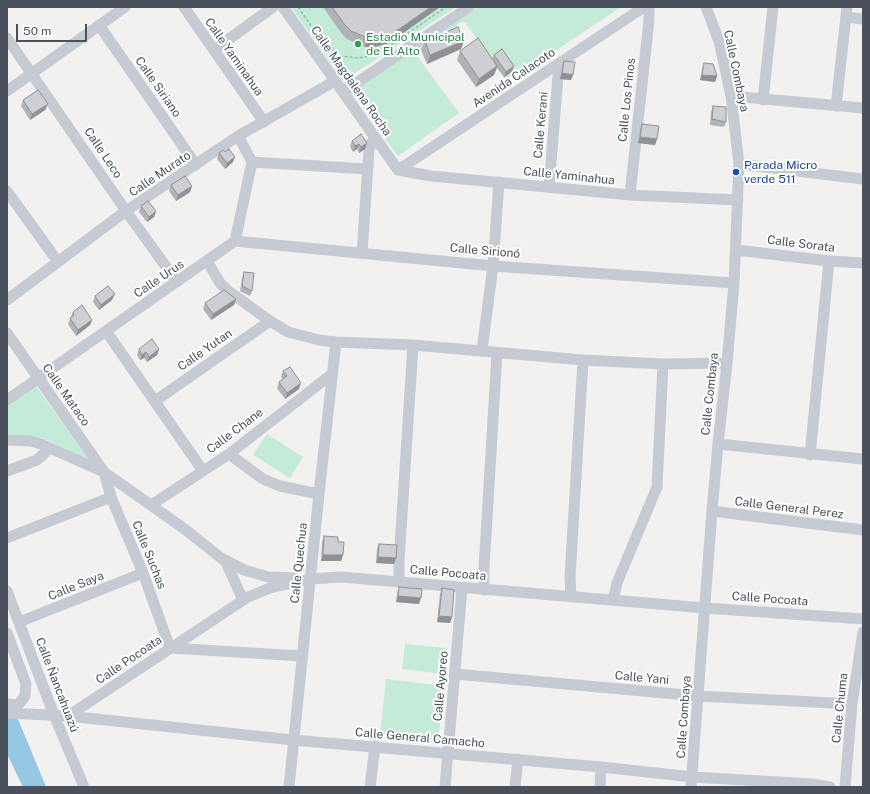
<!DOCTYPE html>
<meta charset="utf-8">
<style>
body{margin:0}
#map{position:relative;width:870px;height:794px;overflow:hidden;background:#f2f1f0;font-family:"Public Sans",sans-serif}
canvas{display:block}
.frame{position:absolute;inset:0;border:8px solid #4a515c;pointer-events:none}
.scale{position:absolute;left:16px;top:24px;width:71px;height:18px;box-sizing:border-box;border:2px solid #4a515c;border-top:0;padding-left:5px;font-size:12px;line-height:14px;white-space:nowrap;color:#4a515c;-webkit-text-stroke:3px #fff;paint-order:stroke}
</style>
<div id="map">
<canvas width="870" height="794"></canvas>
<div class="frame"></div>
<div class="scale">50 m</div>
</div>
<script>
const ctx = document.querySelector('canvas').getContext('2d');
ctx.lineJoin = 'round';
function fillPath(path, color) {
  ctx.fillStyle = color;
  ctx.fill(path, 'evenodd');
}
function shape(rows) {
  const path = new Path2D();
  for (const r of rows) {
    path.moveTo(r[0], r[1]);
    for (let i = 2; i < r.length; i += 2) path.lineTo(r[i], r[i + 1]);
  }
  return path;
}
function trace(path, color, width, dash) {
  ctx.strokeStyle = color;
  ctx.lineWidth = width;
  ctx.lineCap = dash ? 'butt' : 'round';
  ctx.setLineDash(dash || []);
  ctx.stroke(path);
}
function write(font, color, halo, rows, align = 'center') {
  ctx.font = font + ' "Public Sans",sans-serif';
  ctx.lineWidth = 4;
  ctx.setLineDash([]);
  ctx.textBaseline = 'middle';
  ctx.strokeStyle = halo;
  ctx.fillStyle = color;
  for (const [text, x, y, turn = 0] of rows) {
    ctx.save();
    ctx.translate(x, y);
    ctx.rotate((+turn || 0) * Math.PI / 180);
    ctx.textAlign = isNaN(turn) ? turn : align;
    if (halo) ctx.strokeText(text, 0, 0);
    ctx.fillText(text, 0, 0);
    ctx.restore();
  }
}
fillPath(shape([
 [291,7,456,7,343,81],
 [478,7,621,7,522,73,506,80,464,21,458,24,455,36,415,53,459,113,398,156,351,92],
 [36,386,88,459,42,438,7,434,7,404],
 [267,434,303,457,290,478,253,455],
 [405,644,446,648,443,674,402,669],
 [386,679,444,686,438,742,380,735]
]), '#c4ebd8');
fillPath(shape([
 [7,724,17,724,41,787,23,787,7,754]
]), '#96c8e3');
trace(shape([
 [7,715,37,787]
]), '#96c8e3', 17);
trace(shape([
 [298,7,323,43,340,56,358,58,376,55,446,7]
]), '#7fc5ad', 1.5, [3, 2]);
trace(shape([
 [184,7,264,122],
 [283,7,398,170],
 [847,17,863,19],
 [99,25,196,165],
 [7,38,126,211,177,282],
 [214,50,273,7],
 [7,91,125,7],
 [343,92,469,7],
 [731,96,863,108],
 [763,100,773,7],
 [836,106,847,7],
 [252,162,367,169],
 [739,164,863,179],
 [398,170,431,176,630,195,738,200],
 [398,170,644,7],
 [549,187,559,64],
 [7,191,58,262],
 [630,195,649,20,649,7],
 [235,241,493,266,734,283],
 [736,250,829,261,863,263],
 [362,253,369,150,371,143,376,139],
 [207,261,220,283,227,290,270,321,288,332,319,340,336,342,413,345,583,360,663,364,727,363],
 [7,300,126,211,238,136,335,81],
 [106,331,203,471],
 [7,333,104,472,111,497,143,573,170,648,302,656],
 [482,350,493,266,499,182],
 [7,400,235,241,252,162,238,136],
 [155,401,270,321],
 [7,440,30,441,41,444,104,472,186,530,221,558,244,570,268,577,296,578],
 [718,444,863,459],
 [229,454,263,479,280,486,319,494],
 [810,455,829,261],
 [7,471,37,460,50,448],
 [151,505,229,454,332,374],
 [712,511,863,530],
 [7,538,111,497],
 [225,560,243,600],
 [399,582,399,561,413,345],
 [484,590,484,568,497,353],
 [7,591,54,715,84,787],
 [571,597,570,577,583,360],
 [613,600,617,583,657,487,663,364],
 [19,622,143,573],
 [7,633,26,684,25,696,18,705,7,704],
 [455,674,698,696,852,704],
 [7,713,68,716,293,740,601,767,693,777,812,784,830,787],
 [68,716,248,597,270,588,310,579,341,577,705,608,863,619],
 [289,787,319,494,336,342],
 [370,787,375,746],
 [445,787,462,588],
 [515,787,518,759],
 [600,787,601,767],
 [691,787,712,511,718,444,727,363,734,283,739,164,731,96,719,41,706,7],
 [845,787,852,704,863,632]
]), '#c5cad3', 11);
fillPath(shape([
 [323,7,440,7,389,43,375,47,365,47,347,39,342,34],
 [425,41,464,41,461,49,427,64,421,50],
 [460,51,492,59,494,55,512,72,504,77,497,68,494,75,476,87,457,60],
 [564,61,573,75,571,80,560,79,562,66],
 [704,63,717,76,715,82,700,80,702,69],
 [23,100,45,110,30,120,21,106],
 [713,106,726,122,724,127,710,125,711,112],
 [642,124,657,139,655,145,638,143,640,130],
 [352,141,367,143,365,149,359,153,357,149,353,152,350,146],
 [219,153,233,162,225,169,217,159],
 [171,185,192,186,190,192,176,201,169,191],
 [141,206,156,211,154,217,147,222,139,212],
 [244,272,252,291,250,296,240,291,242,278],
 [95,296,112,300,99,310,93,302],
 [236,299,234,305,211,320,203,309,205,303],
 [73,312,92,320,90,325,76,336,68,324],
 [139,349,159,349,157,355,147,362,144,358,140,360,137,355],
 [283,371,299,389,285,399,277,388,279,382,283,379,281,377],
 [324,536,338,542,343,555,341,561,321,561,322,542],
 [379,544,394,564,376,563,377,549],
 [399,587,419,604,396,602,397,593],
 [442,588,452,617,450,623,437,622,440,594]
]), '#b1b2b6');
fillPath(shape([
 [431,7,440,7,389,43,375,47,365,47,368,38],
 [464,41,461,49,427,64,430,55],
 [497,66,494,75,476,87,479,79],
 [514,66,512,72,504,77,506,72],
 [562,73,573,75,571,80,560,79],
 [702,75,717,76,715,82,700,80],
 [48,104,45,110,30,120,32,114],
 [640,137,657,139,655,145,638,143],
 [367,143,365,149,359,153,361,147],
 [359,144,357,149,353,152,355,146],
 [235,157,233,162,225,169,227,163],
 [192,186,190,192,176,201,178,195],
 [156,211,154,217,147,222,149,217],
 [115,294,112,300,99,310,101,305],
 [236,299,234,305,211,320,213,314],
 [92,320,90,325,76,336,78,330],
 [159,349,157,355,147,362,149,357],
 [146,352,144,358,140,360,142,355],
 [301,383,299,389,285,399,287,393],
 [323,555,343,555,341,561,321,561],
 [378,557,396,558,394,564,376,563],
 [398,596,421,598,419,604,396,602],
 [439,616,452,617,450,623,437,622]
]), '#909194');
const building = shape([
 [332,7,431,7,392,34,378,39,368,38,351,31,345,25,332,7],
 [458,27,464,41,430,55,425,41,458,27],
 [478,38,497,66,479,79,460,51,478,38],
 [502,49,514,66,506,72,494,55,502,49],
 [564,61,575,62,573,75,562,73,564,61],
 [704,63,713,64,717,76,702,75,704,63],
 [38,90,48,104,32,114,23,100,38,90],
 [713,106,726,107,726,122,712,119,713,106],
 [642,124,659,126,657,139,640,137,642,124],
 [361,134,367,143,361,147,359,144,355,146,352,141,361,134],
 [229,149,235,157,227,163,219,153,223,150,225,152,229,149],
 [185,176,192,186,178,195,171,185,185,176],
 [148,201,156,211,149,217,141,206,148,201],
 [244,272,254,273,252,291,242,286,244,272],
 [108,286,115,294,101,305,95,296,108,286],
 [224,290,236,299,213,314,205,303,224,290],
 [82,305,92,320,78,330,70,318,74,315,73,312,82,305],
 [152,339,159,349,149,357,146,352,142,355,139,349,152,339],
 [290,367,301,383,287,393,279,382,287,376,283,371,290,367],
 [324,536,338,537,338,542,344,542,343,555,323,555,324,536],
 [379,544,397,545,396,558,378,557,379,544],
 [399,587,422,589,421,598,398,596,399,587],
 [442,588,454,590,452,617,439,616,442,588]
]);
fillPath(building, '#cecfd4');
trace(building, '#909194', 1);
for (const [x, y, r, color] of [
 [358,44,4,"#2e9e5b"],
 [736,172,4,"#1a4fb4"]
]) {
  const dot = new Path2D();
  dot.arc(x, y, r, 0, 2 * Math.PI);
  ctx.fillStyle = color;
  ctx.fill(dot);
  trace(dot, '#fff', 1.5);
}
write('12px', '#27864d', '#fff', [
 ["Estadio Municipal",366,37],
 ["de El Alto",366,51]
], 'left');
write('12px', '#4a515c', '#fff', [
 ["Calle Yaminahua",234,57,55],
 ["Calle Combaya",736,71,78],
 ["Avenida Calacoto",514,78,-34],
 ["Calle Magdalena Rocha",351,81,55],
 ["Calle Siriano",158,87,55],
 ["Calle Los Pinos",627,100,-84],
 ["Calle Kerani",541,125,-85],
 ["Calle Leco",103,153,56],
 ["Calle Murato",160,174,-34],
 ["Calle Yaminahua",569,176,6],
 ["Calle Sorata",801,244,7],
 ["Calle Sirionó",485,251,5],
 ["Calle Urus",159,279,-34],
 ["Calle Yutan",205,350,-35],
 ["Calle Combaya",710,394,-84],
 ["Calle Mataco",66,395,55],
 ["Calle Chane",235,431,-37],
 ["Calle General Perez",789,508,7],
 ["Calle Suchas",149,555,68],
 ["Calle Quechua",299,563,-84],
 ["Calle Pocoata",448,573,5],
 ["Calle Saya",76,586,-22],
 ["Calle Pocoata",770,599,4],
 ["Calle Pocoata",129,660,-34],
 ["Calle Yani",642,678,5],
 ["Calle Ñancahuazú",57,685,69],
 ["Calle Ayoreo",441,686,-85],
 ["Calle Chuma",840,708,-84],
 ["Calle Combaya",684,717,-86],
 ["Calle General Camacho",420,738,5]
]);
write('12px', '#164399', '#fff', [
 ["Parada Micro",744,165],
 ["verde 511",744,179]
], 'left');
</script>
